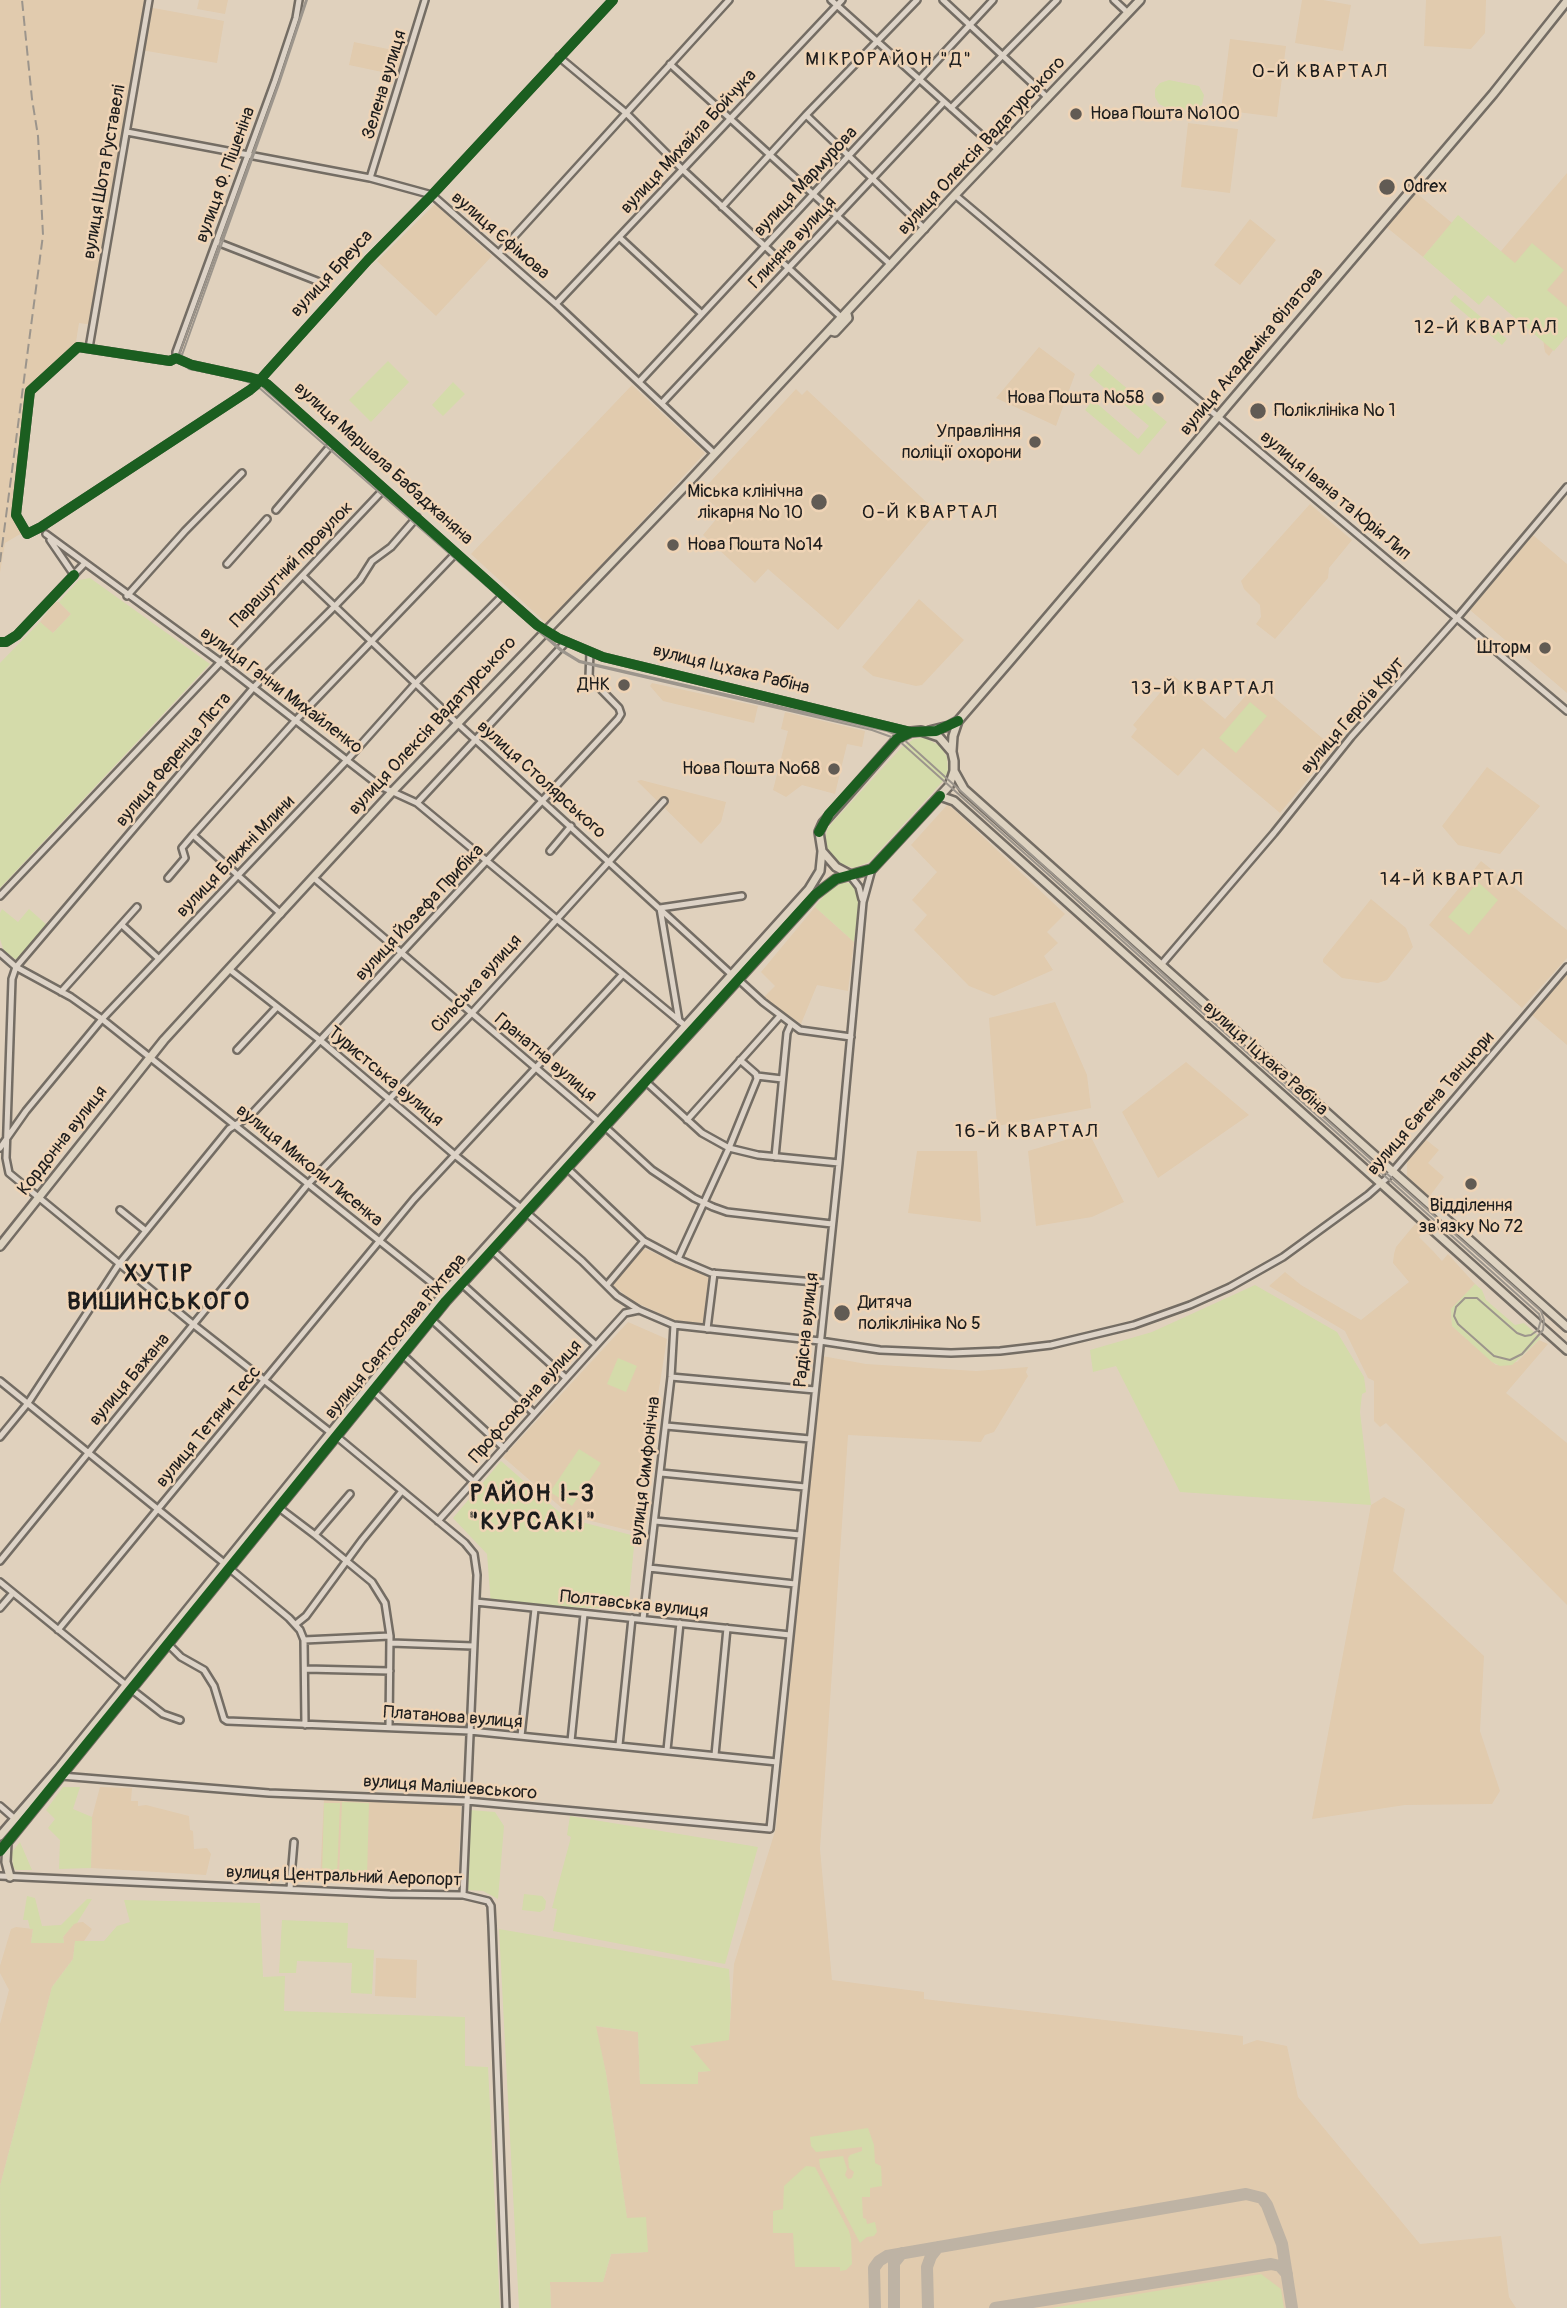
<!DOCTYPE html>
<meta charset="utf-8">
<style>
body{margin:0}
canvas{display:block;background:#e0d1bd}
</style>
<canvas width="1567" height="2308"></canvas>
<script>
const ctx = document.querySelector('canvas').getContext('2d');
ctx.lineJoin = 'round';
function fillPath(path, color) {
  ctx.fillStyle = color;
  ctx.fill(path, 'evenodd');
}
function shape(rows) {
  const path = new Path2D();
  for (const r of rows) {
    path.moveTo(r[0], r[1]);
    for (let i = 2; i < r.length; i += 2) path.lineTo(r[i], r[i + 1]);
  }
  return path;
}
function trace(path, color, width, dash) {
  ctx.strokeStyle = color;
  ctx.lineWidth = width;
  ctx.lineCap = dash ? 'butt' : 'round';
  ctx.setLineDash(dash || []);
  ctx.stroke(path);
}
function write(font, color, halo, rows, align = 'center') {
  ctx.font = font + ' Pangolin,sans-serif';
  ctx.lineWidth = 5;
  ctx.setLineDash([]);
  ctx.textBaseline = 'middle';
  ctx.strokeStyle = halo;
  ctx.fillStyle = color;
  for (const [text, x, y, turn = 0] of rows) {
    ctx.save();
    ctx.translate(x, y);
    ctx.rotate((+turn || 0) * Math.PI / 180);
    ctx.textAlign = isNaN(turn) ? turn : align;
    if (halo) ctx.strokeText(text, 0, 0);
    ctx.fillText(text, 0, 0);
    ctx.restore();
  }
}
fillPath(shape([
 [0,0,146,0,93,325,79,323,75,348,28,389,14,515,22,533,5,543,0,573],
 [199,0,228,0,225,14,197,9],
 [1302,0,1323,0,1351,5,1343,51,1295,43],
 [1426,0,1486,0,1485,33,1471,49,1424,46],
 [148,7,224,21,217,63,141,50],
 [1230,39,1286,46,1277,117,1221,110],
 [354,42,407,53,401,76,349,65],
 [1188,123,1238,129,1230,193,1181,187],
 [1567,173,1567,337,1557,344,1549,356,1545,352,1542,333,1501,251],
 [1414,191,1452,223,1423,257,1385,226],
 [435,204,492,256,436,316,377,261],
 [1250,219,1276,240,1240,285,1214,265],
 [1039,347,1075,374,1056,426,996,398],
 [632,385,705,453,547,624,471,554],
 [796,389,802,395,807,390,937,512,838,630,768,569,755,583,703,535,722,512,700,493],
 [1310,504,1352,540,1329,568,1328,578,1275,639,1256,624,1261,617,1260,605,1244,589,1241,581],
 [1533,535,1567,564,1567,693,1470,610],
 [919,599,964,640,922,685,916,686,873,676,862,667],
 [55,602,59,602,71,614,52,634,40,622],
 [1174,676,1225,719,1257,683,1334,748,1280,813,1203,748,1178,776,1131,737,1137,729,1133,725],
 [652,683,758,706,754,723,663,701,650,686],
 [785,712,865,731,862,747,847,744,835,794,802,785,786,797,773,790,788,731,781,729],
 [1487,767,1540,806,1500,854,1458,845,1442,826],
 [641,780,726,802,721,822,701,844,637,781],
 [948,804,1065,914,1047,932,1058,943,1044,956,1053,970,994,996,969,986,914,930,927,915,912,900,937,872,911,845],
 [1481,861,1567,930,1567,958,1522,1008,1429,925],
 [1371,899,1406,928,1413,947,1387,980,1378,983,1342,978,1323,962,1323,959],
 [815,907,854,942,848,991,817,985,801,1024,763,998,775,986,761,972],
 [1567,973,1567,1045,1532,1015],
 [1055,1002,1087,1075,1091,1108,997,1126,989,1018],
 [1186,1062,1249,1115,1158,1178,1122,1112],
 [1089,1133,1124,1202,1092,1217,1036,1226,1028,1151],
 [1425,1139,1439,1150,1428,1163,1444,1177,1429,1197,1407,1176,1407,1161],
 [917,1151,977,1151,981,1222,908,1213],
 [1415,1224,1424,1231,1419,1237,1433,1251,1442,1261,1448,1254,1475,1284,1451,1309,1452,1326,1496,1365,1517,1362,1539,1340,1548,1344,1506,1393,1567,1443,1567,1605,1386,1423,1380,1427,1374,1421,1374,1381,1368,1378,1345,1331,1269,1286,1285,1272,1301,1285,1361,1320,1409,1282,1393,1263,1394,1254,1396,1247],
 [643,1248,709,1277,703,1323,676,1321,631,1300,613,1285],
 [628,1322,667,1339,636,1532,571,1516,503,1457],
 [822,1356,866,1364,976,1371,1028,1367,1026,1372,1028,1376,994,1432,985,1435,981,1442,848,1435,820,1849,832,1980,924,1992,924,1999,1243,2036,1243,2045,1257,2040,1287,2046,1298,2097,1420,2244,1501,2236,1509,2297,1516,2308,551,2308,550,2282,603,2282,611,2254,648,2252,627,2219,606,2073,595,2026,638,2032,640,2084,698,2084,698,2072,710,2071,690,2046,729,2039,734,1964,776,1828],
 [1384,1497,1405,1509,1393,1571,1484,1656,1480,1731,1500,1791,1492,1804,1405,1805,1312,1819,1371,1505],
 [100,1787,132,1788,131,1801,138,1801,138,1806,146,1805,189,1816,190,1830,193,1831,194,1849,207,1848,211,1854,206,1875,91,1868,92,1817],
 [324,1799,461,1805,458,1887,320,1881],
 [83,1922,92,1929,84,1941,75,1942,73,1959,52,1987,0,2186,0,2024,9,1990,0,1973,0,1966,11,1929,16,1927,33,1929,31,1943,64,1943,63,1937,74,1923],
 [376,1958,417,1960,416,1998,375,1996]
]), '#e1cbae');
fillPath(shape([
 [1169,80,1199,86,1204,95,1202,105,1194,110,1187,110,1165,107,1159,104,1155,97,1155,89,1160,83],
 [1458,215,1515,263,1532,243,1564,270,1547,290,1567,307,1567,336,1554,351,1488,295,1479,305,1423,257],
 [1455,295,1507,339,1502,345,1450,301],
 [388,361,409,382,371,422,349,400],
 [1098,364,1167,422,1139,455,1085,410,1093,400,1138,439,1149,426,1089,375],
 [453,382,465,394,443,416,432,405],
 [90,578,210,664,0,888,0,663,40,622,53,633,71,614,59,602,79,580],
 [1250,702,1267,716,1236,753,1219,738],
 [925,738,940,746,947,757,948,772,944,780,869,862,854,868,838,863,831,857,825,843,827,830,832,823,902,747,914,739],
 [841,881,855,885,860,896,854,942,815,907,831,887],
 [1478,882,1498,900,1469,935,1448,917],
 [2,909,18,922,29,909,47,925,18,961,4,951,0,939,0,913],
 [1475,1284,1482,1290,1486,1300,1515,1325,1524,1323,1541,1338,1512,1365,1500,1366,1492,1362,1452,1326,1451,1309],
 [1255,1285,1337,1332,1364,1377,1366,1392,1362,1394,1360,1412,1371,1505,1180,1492,1116,1366,1093,1372,1090,1350,1152,1332],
 [618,1358,637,1366,626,1392,607,1384],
 [579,1449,601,1463,572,1506,550,1492],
 [501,1461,566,1518,635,1536,628,1609,491,1605,487,1554,453,1518],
 [63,1787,80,1787,73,1809,92,1817,91,1868,59,1869,60,1840,48,1828,55,1819,46,1810],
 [342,1802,369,1803,367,1877,339,1876],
 [324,1803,340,1803,337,1876,322,1876],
 [470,1810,495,1812,504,1826,498,1899,483,1891,467,1890],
 [570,1816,758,1847,725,1964,553,1931,557,1909,552,1908,571,1837,567,1835],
 [20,1842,32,1870,16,1870,13,1867,12,1852],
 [524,1894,542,1896,546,1901,545,1909,540,1912,522,1910],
 [27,1896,35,1898,42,1926,61,1925,87,1899,92,1899,77,1923,74,1924,63,1937,64,1943,31,1943,33,1929,30,1929,28,1920,23,1920],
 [124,1900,260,1903,263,1977,285,1976,284,2011,465,2017,465,2066,488,2067,500,2308,1,2308,0,2186,52,1987,73,1959,75,1941,104,1941,117,1926,130,1922],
 [282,1920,348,1923,347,1948,374,1950,372,1994,351,1993,352,1963,297,1961,296,1973,279,1973],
 [499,1929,729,1969,731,2004,729,2040,690,2046,711,2071,698,2072,698,2084,640,2084,638,2032,596,2026,606,2073,627,2218,646,2217,648,2252,611,2254,603,2282,550,2282,551,2308,519,2308],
 [868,2128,874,2145,875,2163,881,2166,882,2186,870,2188,870,2197,862,2197,863,2218,866,2219,867,2224,875,2222,877,2232,874,2236,867,2237,860,2243,820,2167,819,2159,843,2156,847,2169,845,2175,848,2179,852,2178,854,2172,849,2168,848,2158,850,2155,862,2151,862,2147,816,2152,811,2146,810,2137],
 [806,2166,815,2167,849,2231,851,2239,852,2264,846,2270,840,2271,840,2267,795,2267,793,2233,773,2233,773,2211,783,2209,784,2186],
 [1261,2274,1281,2289,1284,2308,1051,2308]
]), '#d4dbaa');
trace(shape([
 [875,2308,874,2268,879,2261,887,2256,1246,2194,1262,2198,1267,2205,1282,2244,1292,2308],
 [894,2308,894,2263,902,2253],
 [928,2308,927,2267,931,2256,938,2247],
 [995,2308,1271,2264,1280,2266,1287,2274]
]), '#beb3a4', 12);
const minor = shape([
 [613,0,432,195,368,260,267,372,260,380,256,385,250,390,41,527,27,534,16,515,30,391,78,347,170,361,176,358,192,365,252,378,260,380,267,384,503,595,537,625,558,638,603,657,911,732],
 [831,0,998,150],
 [943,0,1048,98],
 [1114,0,1128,13],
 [559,57,626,113,682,169,841,317],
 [670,64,891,265],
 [951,108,1057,0],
 [806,115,925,229],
 [127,132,370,178,432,195,556,304,715,454],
 [370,178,425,0],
 [955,195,1567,711],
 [722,207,806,115,917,0],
 [619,237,702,314],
 [217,242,317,281],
 [499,253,729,0],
 [556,304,842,0],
 [89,348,149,0],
 [176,358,176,352,275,81,296,18,299,0],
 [639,382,993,0],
 [662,403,944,102],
 [276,510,332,444],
 [46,534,219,661,380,786,417,803,688,1028],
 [50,540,74,575],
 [227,564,267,519],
 [303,576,457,723,732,975],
 [127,596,185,531,242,473],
 [0,642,6,642,17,635,85,563],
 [417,803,566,642],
 [193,835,281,914],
 [550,851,571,826],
 [849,874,859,887,862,899],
 [168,878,185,858,182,848,193,835,296,720,456,553],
 [314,878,599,1122],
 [0,896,384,489],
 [122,925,158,958],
 [0,953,16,967,71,997,102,1019,447,1295],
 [1161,965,1274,833,1351,737,1457,618,1567,487],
 [229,969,321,1041,456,1156,521,1208,582,1261,617,1296,639,1310,674,1325,820,1341,880,1350,951,1353,1000,1351,1051,1345,1134,1325,1190,1305,1230,1287,1283,1257,1368,1195,1387,1178,1567,967],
 [739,980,763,1002,800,1030,851,1037],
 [61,992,137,907],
 [679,1021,660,908,742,896],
 [237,1050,277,1007],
 [757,1076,782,1079],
 [645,1081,702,1133,729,1148,758,1155,839,1163],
 [687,1120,780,1016],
 [604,1126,652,1170,694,1198,713,1207,727,1212,832,1224],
 [0,1148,26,1111,102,1019,348,759,416,683,503,595],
 [775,1157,787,1033,791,1024],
 [567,1168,644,1241,678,1259,711,1273,826,1283],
 [120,1210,146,1231],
 [492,1250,596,1345],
 [678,1259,729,1148,757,1079,756,1074,740,1060],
 [462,1284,566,1378],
 [607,1285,644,1241],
 [431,1319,534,1413],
 [707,1329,714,1273],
 [403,1355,504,1448],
 [671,1377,815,1390],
 [0,1381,224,1563],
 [373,1391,473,1481],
 [666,1426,810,1439],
 [330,1432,194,1325,9,1173,6,1158,12,979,16,967,254,687,335,606,360,580,372,561,391,547,417,517],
 [336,1436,465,1543,474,1554,477,1575,463,1895],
 [0,1437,28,1403,119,1264,229,1129,250,1116,618,719,621,714,619,708,589,677,590,652],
 [661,1473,805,1487],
 [350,1494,315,1535,372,1582,385,1603,390,1636,389,1727],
 [278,1507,315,1535],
 [438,1521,625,1313,639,1310],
 [655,1521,800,1535],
 [0,1561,308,1184,471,1014,664,801],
 [229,1568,289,1618,300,1630,304,1640,305,1725],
 [649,1568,795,1584],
 [0,1582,126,1685],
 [476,1602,790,1635],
 [0,1608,13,1593],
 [643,1619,671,1377,674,1325],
 [296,1624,306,1616,362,1540,402,1491],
 [58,1630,414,1199,623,974],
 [304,1640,390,1636],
 [391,1643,473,1646],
 [168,1644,181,1657,204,1670,214,1686,224,1719,227,1721,470,1731,777,1762],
 [306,1669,390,1671],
 [131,1689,163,1714,180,1720],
 [521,1736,535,1609],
 [571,1741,584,1614],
 [619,1745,632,1618],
 [667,1750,680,1623],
 [715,1755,727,1628],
 [61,1776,269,1793,467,1801,770,1829,839,1163,863,902,872,869],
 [0,1806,15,1819],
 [0,1876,390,1894,463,1895,488,1901,491,1906,492,1926,506,2308],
 [290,1889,294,1842]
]);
const major = shape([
 [831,331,835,332,848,318,847,314],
 [929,731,949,726,958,721,1009,662,1493,94,1567,1],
 [952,751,953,736,958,721],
 [954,771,964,789,1567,1327],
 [940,796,954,801,1567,1350],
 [0,1246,164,1040,229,969,392,792,685,486,955,195,1140,0],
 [0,1836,59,1768,441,1297,809,889,820,871,822,851],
 [7,1843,6,1862,10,1877],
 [0,1851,446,1301,815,895,836,879,872,869,949,786,954,771,954,761,952,752,939,737,921,731,911,732,897,739,823,823,819,832,822,851,836,867,849,874]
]);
trace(minor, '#746d64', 10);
trace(major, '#746d64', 12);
trace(minor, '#ddd3c7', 5);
trace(major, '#ddd2c0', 7);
trace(shape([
 [306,0,278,84,180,352,184,365,189,369,237,378,256,385,561,651,579,662,872,730,897,739,1539,1314,1541,1320,1538,1330,1531,1335,1525,1336,1517,1333,1477,1298,1465,1298,1456,1307,1454,1316,1458,1324,1494,1356,1510,1360,1522,1354,1543,1330,1544,1320,1541,1311,1173,983,901,737,887,731,580,661,562,650,258,383,185,364,182,355,279,84,307,0]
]), '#9c958c', 2);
trace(shape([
 [0,562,43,235,38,136,32,99,22,0]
]), '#9c958c', 2, [10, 5]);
trace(shape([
 [613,0,432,195,368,260,267,372,260,380,256,385,250,390,41,527,27,534,16,515,30,391,78,347,170,361,176,358,192,365,252,378,260,380,267,384,503,595,537,625,558,638,603,657,911,732],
 [0,642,6,642,17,635,74,575],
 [819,832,829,814,897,739,911,732,936,731,958,721],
 [0,1851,446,1301,815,895,836,879,872,869,940,796]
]), '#1b5e20', 10);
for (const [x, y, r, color] of [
 [1076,114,7,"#615b54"],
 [1387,187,9,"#615b54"],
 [1158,398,7,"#615b54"],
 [1258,411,9,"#615b54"],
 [1035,442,7,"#615b54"],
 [819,502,9,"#615b54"],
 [673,545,7,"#615b54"],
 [1545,648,7,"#615b54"],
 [624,685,7,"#615b54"],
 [834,769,7,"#615b54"],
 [1471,1184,7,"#615b54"],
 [842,1313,9,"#615b54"]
]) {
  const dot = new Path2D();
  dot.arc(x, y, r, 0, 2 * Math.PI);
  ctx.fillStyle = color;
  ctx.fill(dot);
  trace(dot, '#efd4b6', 2.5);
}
write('18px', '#1c1c1c', '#efd4b6', [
 ["Зелена вулиця",385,85,-73],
 ["вулиця Михайла Бойчука",689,142,-47],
 ["вулиця Олексія Вадатурського",982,146,-47],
 ["вулиця Шота Руставелі",105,172,-80],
 ["вулиця Ф. Пішеніна",226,175,-70],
 ["вулиця Мармурова",806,182,-47],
 ["вулиця Єфімова",500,236,41],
 ["Глиняна вулиця",793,243,-47],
 ["вулиця Бреуса",332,274,-47],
 ["вулиця Академіка Філатова",1252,352,-50],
 ["вулиця Маршала Бабаджаняна",383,464,42],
 ["вулиця Івана та Юрія Лип",1335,496,40],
 ["Парашутний провулок",292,565,-46],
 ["вулиця Іцхака Рабіна",731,670,14],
 ["вулиця Ганни Михайленко",281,691,37],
 ["вулиця Героїв Крут",1353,716,-49],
 ["вулиця Олексія Вадатурського",433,726,-47],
 ["вулиця Ференца Ліста",174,760,-50],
 ["вулиця Столярського",541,780,42],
 ["вулиця Ближні Млини",236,857,-46],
 ["вулиця Йозефа Прибіка",420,913,-47],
 ["Сільська вулиця",477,984,-48],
 ["Гранатна вулиця",545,1058,40],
 ["вулиця Іцхака Рабіна",1265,1059,42],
 ["Туристська вулиця",385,1077,40],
 ["вулиця Євгена Танцюри",1431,1104,-49],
 ["Кордонна вулиця",63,1141,-52],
 ["вулиця Миколи Лисенка",309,1166,39],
 ["Радісна вулиця",807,1330,-84],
 ["вулиця Святослава Ріхтера",396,1337,-50],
 ["вулиця Бажана",130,1380,-50],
 ["Профсоюзна вулиця",526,1402,-48],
 ["вулиця Тетяни Тесс",209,1427,-50],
 ["вулиця Симфонічна",646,1471,-83],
 ["Полтавська вулиця",634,1605,6],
 ["Платанова вулиця",453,1718,4],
 ["вулиця Малішевського",450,1788,4],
 ["вулиця Центральний Аеропорт",344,1877,2]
]);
write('18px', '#1c1c1c', '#efd4b6', [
 ["Нова Пошта №100",1090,114,"left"],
 ["Odrex",1403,187,"left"],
 ["Нова Пошта №58",1144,398],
 ["Поліклініка № 1",1274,411,"left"],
 ["Управління",1021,432],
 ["поліції охорони",1021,453],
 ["Міська клінічна",803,492],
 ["лікарня № 10",803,513],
 ["Нова Пошта №14",687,545,"left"],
 ["Шторм",1531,648],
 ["ДНК",610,685],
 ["Нова Пошта №68",820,769],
 ["Відділення",1471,1206,"center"],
 ["зв'язку № 72",1471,1227,"center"],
 ["Дитяча",858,1303,"left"],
 ["поліклініка № 5",858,1324,"left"]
], 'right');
ctx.letterSpacing = '2px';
write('19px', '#1c1c1c', '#efd4b6', [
 ["МІКРОРАЙОН \"Д\"",889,60],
 ["0-Й КВАРТАЛ",1320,72],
 ["12-Й КВАРТАЛ",1486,328],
 ["0-Й КВАРТАЛ",930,513],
 ["13-Й КВАРТАЛ",1203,689],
 ["14-Й КВАРТАЛ",1452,880],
 ["16-Й КВАРТАЛ",1027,1132]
]);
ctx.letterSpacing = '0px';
ctx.letterSpacing = '2px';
write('bold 24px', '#1c1c1c', '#efd4b6', [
 ["ХУТІР",159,1275],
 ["ВИШИНСЬКОГО",159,1303],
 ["РАЙОН І-3",533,1495],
 ["\"КУРСАКІ\"",533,1523]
]);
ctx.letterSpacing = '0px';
</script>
